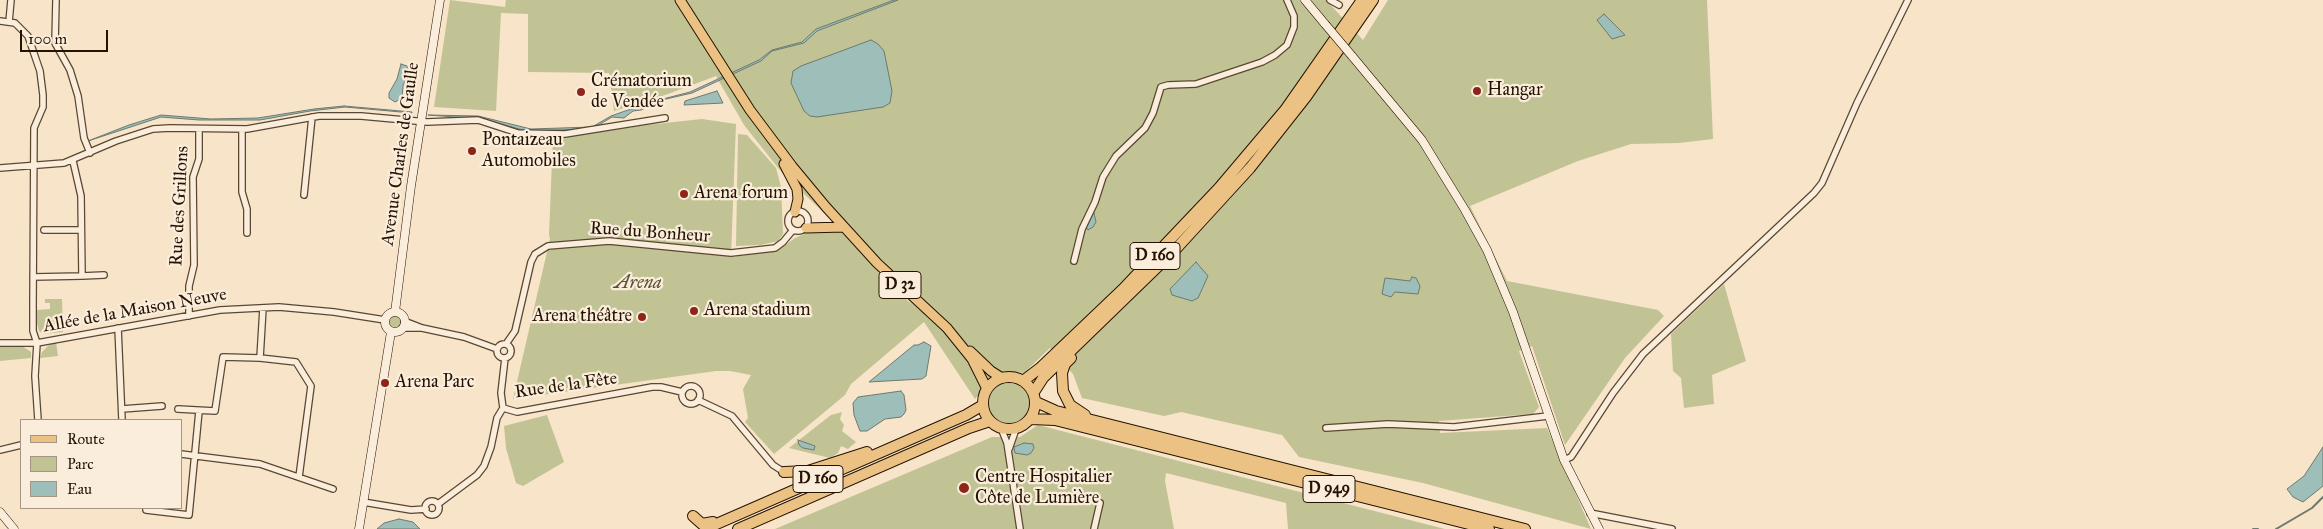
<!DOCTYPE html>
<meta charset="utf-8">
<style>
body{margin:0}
#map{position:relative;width:2323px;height:529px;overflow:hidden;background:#f8e4c9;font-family:"IM FELL Great Primer",serif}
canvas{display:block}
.legend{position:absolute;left:20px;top:419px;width:162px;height:90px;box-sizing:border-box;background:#faeddc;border:1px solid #a59684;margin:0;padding:6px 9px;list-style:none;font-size:15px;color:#251300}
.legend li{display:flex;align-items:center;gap:10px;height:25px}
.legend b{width:25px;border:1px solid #a59684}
.scale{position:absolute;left:20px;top:30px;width:88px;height:22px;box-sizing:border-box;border:2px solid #251300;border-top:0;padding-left:6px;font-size:15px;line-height:18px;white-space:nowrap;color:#251300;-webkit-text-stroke:4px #faeddc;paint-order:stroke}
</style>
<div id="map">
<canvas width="2323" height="529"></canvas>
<ul class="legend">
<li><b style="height:6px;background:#ecc284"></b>Route</li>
<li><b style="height:14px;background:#c1c394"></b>Parc</li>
<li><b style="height:14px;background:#9dbeb9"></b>Eau</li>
</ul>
<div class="scale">100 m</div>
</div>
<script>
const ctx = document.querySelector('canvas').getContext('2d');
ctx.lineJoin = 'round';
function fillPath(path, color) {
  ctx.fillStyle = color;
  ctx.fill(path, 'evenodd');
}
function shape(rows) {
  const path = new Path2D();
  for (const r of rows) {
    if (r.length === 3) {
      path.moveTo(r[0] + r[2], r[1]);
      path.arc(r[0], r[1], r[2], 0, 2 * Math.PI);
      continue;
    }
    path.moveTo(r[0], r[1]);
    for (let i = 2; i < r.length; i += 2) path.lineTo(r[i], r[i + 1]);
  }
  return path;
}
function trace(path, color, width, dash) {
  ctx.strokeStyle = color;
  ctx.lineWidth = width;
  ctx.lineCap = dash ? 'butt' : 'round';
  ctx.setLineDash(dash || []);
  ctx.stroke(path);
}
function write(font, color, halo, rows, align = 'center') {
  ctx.font = font + ' "IM FELL Great Primer",serif';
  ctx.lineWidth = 4.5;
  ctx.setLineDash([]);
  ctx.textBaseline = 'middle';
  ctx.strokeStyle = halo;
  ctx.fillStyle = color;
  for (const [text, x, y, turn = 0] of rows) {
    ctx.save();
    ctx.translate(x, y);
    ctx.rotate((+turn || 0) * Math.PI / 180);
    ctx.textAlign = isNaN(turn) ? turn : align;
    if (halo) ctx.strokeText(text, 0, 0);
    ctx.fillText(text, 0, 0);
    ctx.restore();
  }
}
fillPath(shape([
 [450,0,505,7,506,0,1326,0,1363,40,1388,0,1707,0,1713,139,1679,143,1631,144,1578,161,1470,206,1507,281,1658,310,1664,316,1625,358,1565,445,1532,346,1519,351,1539,407,1533,414,1439,421,1440,433,1547,428,1591,529,1423,483,1299,457,1282,435,1181,412,1164,416,1082,398,1073,374,1050,348,1024,373,999,371,975,399,924,322,851,384,845,395,774,454,745,422,748,418,743,389,751,375,730,371,716,371,513,399,550,239,549,235,553,136,581,135,646,125,702,119,736,124,731,257,777,251,795,238,809,232,841,232,912,305,897,282,783,174,744,125,716,76,668,94,614,111,609,73,528,72,528,14,501,13,496,111,434,107],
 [738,134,747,135,776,168,781,187,783,234,778,241,761,245,736,246],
 [1724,284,1746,361,1712,375,1714,404,1684,408,1681,378,1673,371,1671,334],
 [45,299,62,299,63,332,44,334,39,331,36,319,37,310,50,309,50,303,45,303],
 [395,322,6],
 [56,342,58,356,40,358,42,352,51,343],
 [22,346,31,352,31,358,0,361,0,347],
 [1009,403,20],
 [842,412,840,419,844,425,842,431,856,442,848,449,841,446,838,453,830,458,789,448,831,415],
 [547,415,564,462,523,486,516,483,506,448,504,426],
 [1038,425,1445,529,1288,529,1286,503,1166,473,1165,481,1174,529,775,529,992,437,1020,437]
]), '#c1c394');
const water = shape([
 [894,0,898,0,817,31,804,43,772,51,761,61,692,93,666,99,641,110,633,111,624,118,612,117,592,129,527,131,481,119,428,115,478,116,531,129,592,127,611,116,628,110,642,108,663,99,690,92,759,60,772,50,802,42,816,29,894,0],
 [1604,14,1625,35,1612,39,1597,20,1604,14],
 [871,40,878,44,884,51,892,91,890,103,883,107,817,117,810,116,804,111,791,83,793,71,801,66,871,40],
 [401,64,407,66,409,71,403,86,402,98,395,102,389,98,389,93,397,79,401,64],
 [717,91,723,103,684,105,685,101,717,91],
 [344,106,412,112,412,113,345,107,310,111,260,120,199,120,161,117,88,141,129,125,161,115,211,119,258,118,314,109,344,106],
 [1093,209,1096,222,1093,227,1088,230,1085,226,1093,209],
 [1196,262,1208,276,1198,298,1192,301,1172,295,1170,289,1196,262],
 [1412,277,1416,278,1420,286,1418,294,1395,292,1391,297,1382,294,1385,278,1410,281,1412,277],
 [924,342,931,346,926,376,922,379,869,382,914,345,918,345,924,342],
 [901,391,904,395,906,410,904,414,901,417,885,419,867,431,860,431,854,415,853,403,858,397,901,391],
 [798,440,815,446,814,450,803,448,799,445,798,440],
 [1024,443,1033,444,1034,448,1031,453,1027,455,1015,453,1014,447,1024,443],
 [2323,447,2323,486,2303,502,2293,497,2287,489,2304,476,2323,447],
 [399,519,413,522,420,529,377,529,384,523,399,519]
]);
fillPath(water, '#9dbeb9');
trace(water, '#6d7a6f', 1);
trace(shape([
 [2253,529,2258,529],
 [2276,529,2312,508,2323,497]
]), '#6d7a6f', 2);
const street = shape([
 [56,0,55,43,70,70,78,96,84,138,90,153],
 [1330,0,1339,5],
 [0,21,15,23,28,36,40,71,43,95,43,107,34,128,33,304,33,331,37,343,35,376,38,420],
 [9,22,11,0],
 [242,129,242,192,247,209,247,233],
 [0,168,64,163,116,141,153,129,170,128,247,129,319,116,361,116,427,122,478,120,518,133,565,134,665,118],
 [304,195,312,117],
 [798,221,10],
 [44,230,81,230],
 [1074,261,1082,229,1095,202,1103,177,1116,156,1145,128,1153,113,1161,87,1168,85,1196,84,1262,62,1275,55,1287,45,1294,27,1294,16,1287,0],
 [82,276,104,275],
 [33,277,82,276,81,196,73,161],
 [263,308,260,358,296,362,311,386,299,477],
 [189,316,189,286,194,265,193,177,199,159,199,129],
 [404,321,422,328,464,337,497,349],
 [118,328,122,420],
 [402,328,420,328],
 [0,343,37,343,220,310,279,307,334,312,385,320],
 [504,351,7],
 [506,344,515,331,531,262,535,254,548,246,609,241,731,253,775,248,783,242,793,230],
 [691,395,9],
 [698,400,732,416,773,465,784,472],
 [503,408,517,412,652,387,661,387,682,392],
 [503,408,501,393,505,358],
 [122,409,162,406],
 [178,409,215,411,223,357,260,358],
 [1001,428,1007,443,1020,529],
 [1326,428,1388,424,1454,427,1548,416],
 [1009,449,1016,429],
 [0,450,21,445],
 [181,454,260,464,333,489],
 [1564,460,1571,457,1575,451,1613,393,1643,354,1814,193,1822,183,1857,103,1908,0],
 [432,508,7],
 [363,502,411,510,426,509],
 [438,504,477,475,484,466,491,447,497,418,503,408],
 [146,508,146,510,189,515,199,411],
 [1590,513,1672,529],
 [1094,529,1100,503]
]);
const secondary = shape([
 [1305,0,1325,24],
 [1352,56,1422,140,1465,210,1487,250,1513,312,1564,460,1599,529],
 [395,312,411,186,440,0],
 [395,322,10],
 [0,512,14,529],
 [359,529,391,332]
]);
const primary = shape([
 [680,0,750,110,792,166,826,207,877,263,947,328,972,359,987,389],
 [784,164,797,189,798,199,795,212],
 [806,228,844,227],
 [970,351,991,371,1002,378]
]);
const highway = shape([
 [1071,358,1065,364,1062,373,1063,391,1070,405,1085,415],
 [1009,403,26],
 [1023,381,1040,368,1125,287,1219,188,1285,110,1362,0],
 [1034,392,1043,378,1174,251,1250,168,1306,97,1373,0],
 [1036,402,1056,411,1525,529],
 [1031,419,1055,420,1489,529],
 [784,472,808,471,867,452],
 [693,516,702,524,713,522],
 [705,529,966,415,983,405],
 [738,529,969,428,990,421]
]);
trace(street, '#5a4732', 8);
trace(secondary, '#251300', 9);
trace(primary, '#251300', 11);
trace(highway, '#251300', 12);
trace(street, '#faeddc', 5.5);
trace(secondary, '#faeddc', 8);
trace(primary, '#ecc284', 9);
trace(highway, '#ecc284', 10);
const secondaryBridge = shape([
 [1325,24,1352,56]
]);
trace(secondaryBridge, '#251300', 9, []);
trace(secondaryBridge, '#faeddc', 8);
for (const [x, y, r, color] of [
 [1477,91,5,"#8f2418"],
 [581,92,5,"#8f2418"],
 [472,151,5,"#8f2418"],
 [684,194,5,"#8f2418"],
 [694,311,5,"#8f2418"],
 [642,317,5,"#8f2418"],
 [385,383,5,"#8f2418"],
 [964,488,6,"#8f2418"]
]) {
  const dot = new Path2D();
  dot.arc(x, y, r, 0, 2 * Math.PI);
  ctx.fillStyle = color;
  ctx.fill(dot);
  trace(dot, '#faeddc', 2);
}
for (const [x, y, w] of [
 [1155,256,50],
 [900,285,42],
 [818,479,50],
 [1329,489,52]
]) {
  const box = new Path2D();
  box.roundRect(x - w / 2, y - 13.5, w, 27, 4);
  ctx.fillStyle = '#faeddc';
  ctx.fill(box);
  trace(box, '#251300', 1);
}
write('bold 16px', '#251300', null, [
 ["D 160",1155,256],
 ["D 32",900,285],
 ["D 160",818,479],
 ["D 949",1329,489]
]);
write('18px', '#251300', '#faeddc', [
 ["Crématorium",591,82],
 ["de Vendée",591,103],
 ["Hangar",1487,91],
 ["Pontaizeau",482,141],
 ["Automobiles",482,162],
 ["Arena forum",694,194],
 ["Arena stadium",704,311],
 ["Arena théâtre",632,317,"right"],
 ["Arena Parc",395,383],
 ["Centre Hospitalier",975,478],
 ["Côte de Lumière",975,499]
], 'left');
write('18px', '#251300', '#faeddc', [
 ["Avenue Charles de Gaulle",401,154,-82],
 ["Rue des Grillons",180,206,-87],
 ["Rue du Bonheur",650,233,4],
 ["Allée de la Maison Neuve",135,311,-10],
 ["Rue de la Fête",566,386,-8]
]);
write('italic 18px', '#5c5134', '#faeddc', [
 ["Arena",638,284]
]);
</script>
